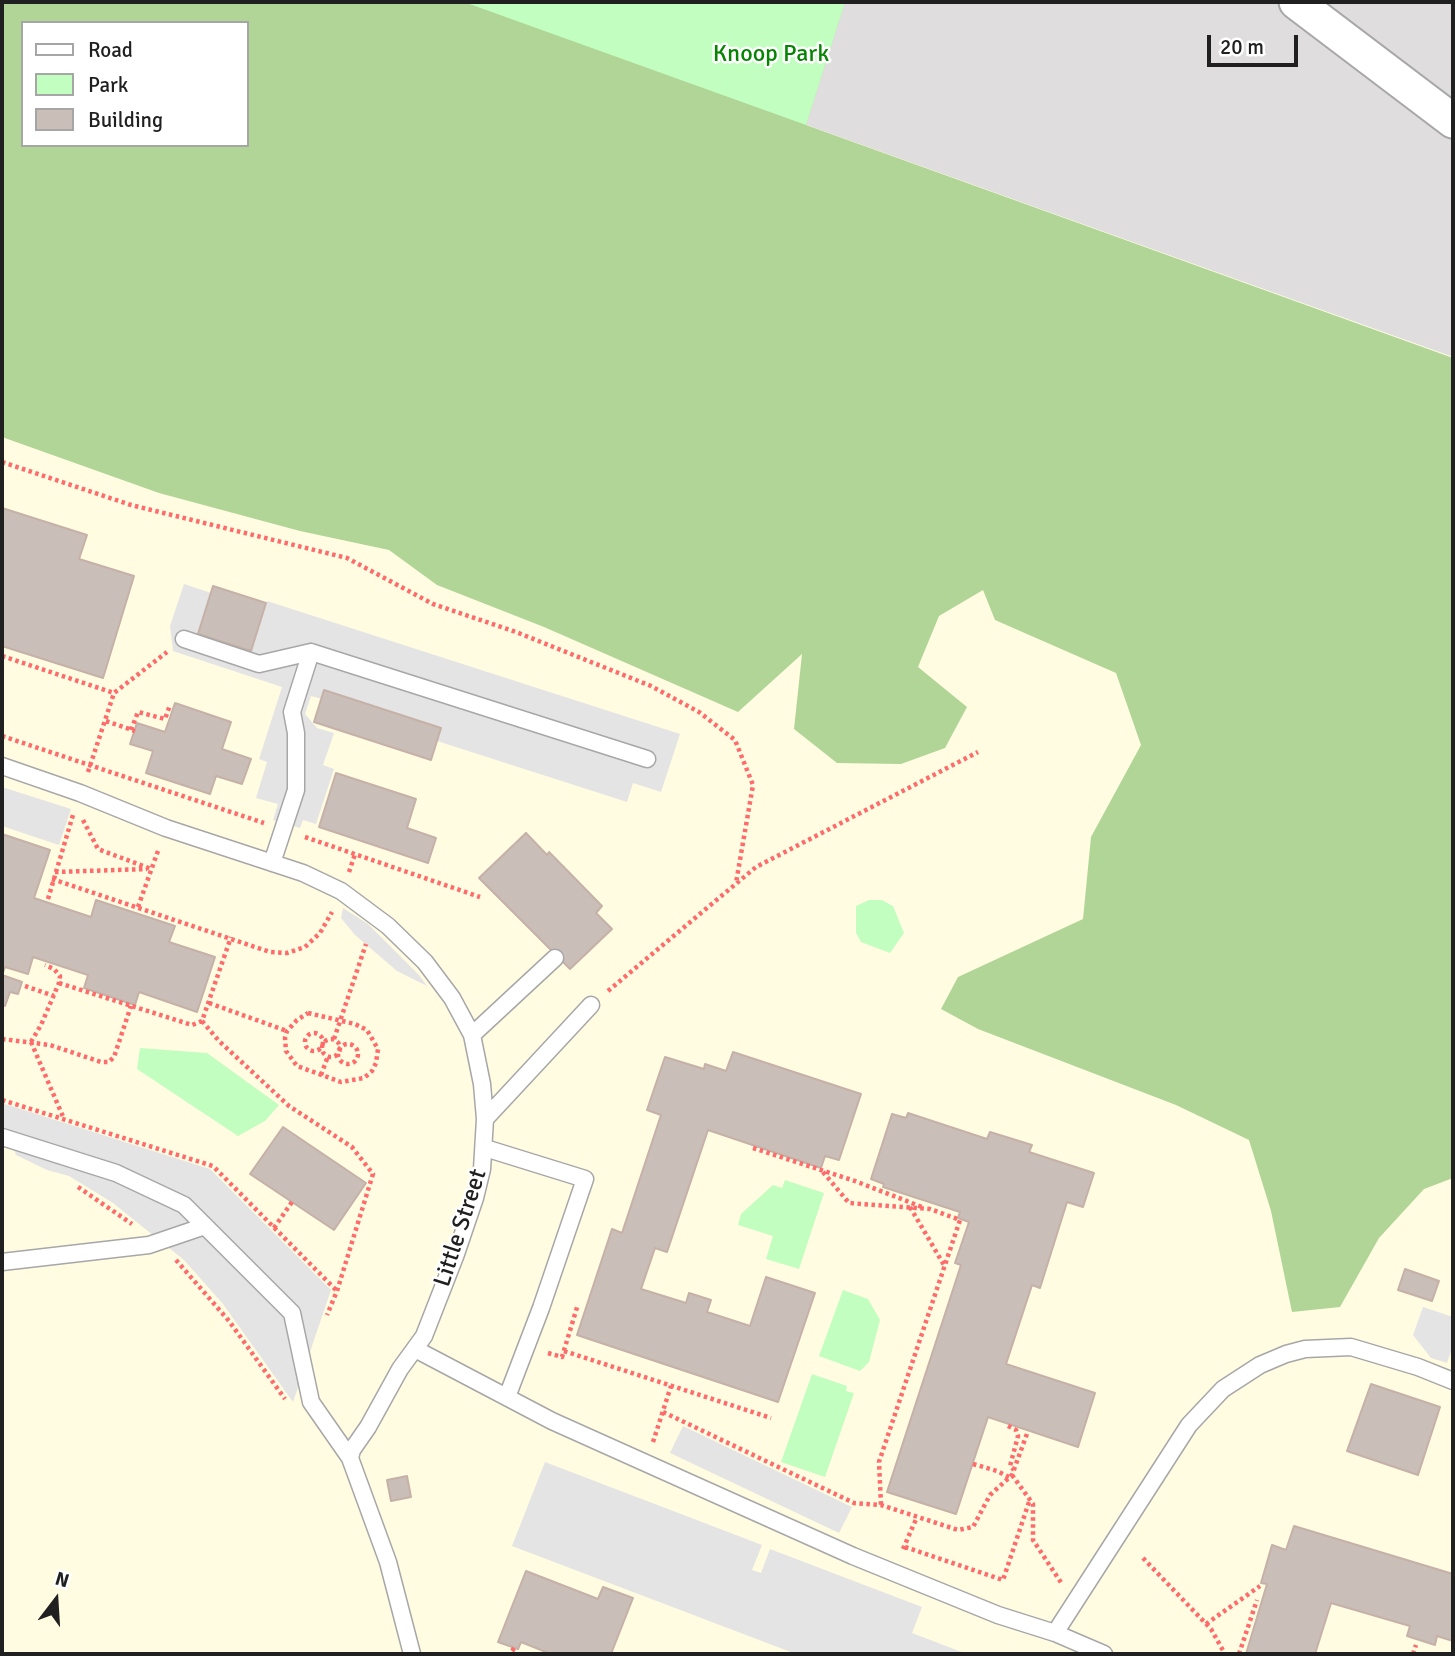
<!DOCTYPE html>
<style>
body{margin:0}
#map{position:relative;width:1455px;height:1656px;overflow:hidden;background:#f2ede6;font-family:Signika,sans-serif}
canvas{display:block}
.frame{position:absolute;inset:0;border:4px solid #202020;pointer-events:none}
.legend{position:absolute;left:21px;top:21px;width:228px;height:126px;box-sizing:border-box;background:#fff;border:2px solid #a6a6a6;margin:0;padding:9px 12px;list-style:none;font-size:21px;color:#202020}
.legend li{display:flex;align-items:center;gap:14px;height:35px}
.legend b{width:35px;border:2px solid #a6a6a6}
.north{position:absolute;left:21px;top:1565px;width:70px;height:70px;-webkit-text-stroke:5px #fff;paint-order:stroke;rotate:17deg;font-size:19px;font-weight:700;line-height:28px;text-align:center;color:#202020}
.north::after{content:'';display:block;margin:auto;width:24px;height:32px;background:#202020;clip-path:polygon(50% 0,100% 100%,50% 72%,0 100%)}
.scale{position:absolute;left:1207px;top:35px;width:91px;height:32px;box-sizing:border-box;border:4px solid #202020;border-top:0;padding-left:9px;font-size:21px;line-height:24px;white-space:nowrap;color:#202020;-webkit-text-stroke:5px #fff;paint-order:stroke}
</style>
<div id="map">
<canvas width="1455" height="1656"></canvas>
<div class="frame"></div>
<ul class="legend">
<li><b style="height:9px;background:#fff"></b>Road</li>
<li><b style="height:19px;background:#c2fec0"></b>Park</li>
<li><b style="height:19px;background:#cabeb9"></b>Building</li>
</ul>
<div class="north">N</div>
<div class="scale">20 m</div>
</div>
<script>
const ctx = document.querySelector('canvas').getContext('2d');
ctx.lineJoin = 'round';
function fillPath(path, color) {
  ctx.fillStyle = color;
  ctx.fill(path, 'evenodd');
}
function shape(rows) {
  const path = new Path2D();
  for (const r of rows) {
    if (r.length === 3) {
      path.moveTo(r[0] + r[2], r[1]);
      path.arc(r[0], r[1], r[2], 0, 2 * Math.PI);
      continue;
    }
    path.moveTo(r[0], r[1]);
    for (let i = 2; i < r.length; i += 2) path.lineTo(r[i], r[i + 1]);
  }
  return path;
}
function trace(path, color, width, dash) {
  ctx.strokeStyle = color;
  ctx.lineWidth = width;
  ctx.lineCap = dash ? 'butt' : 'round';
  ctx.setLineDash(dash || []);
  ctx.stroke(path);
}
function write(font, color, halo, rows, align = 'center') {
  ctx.font = font + ' Signika,sans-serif';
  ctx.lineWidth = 5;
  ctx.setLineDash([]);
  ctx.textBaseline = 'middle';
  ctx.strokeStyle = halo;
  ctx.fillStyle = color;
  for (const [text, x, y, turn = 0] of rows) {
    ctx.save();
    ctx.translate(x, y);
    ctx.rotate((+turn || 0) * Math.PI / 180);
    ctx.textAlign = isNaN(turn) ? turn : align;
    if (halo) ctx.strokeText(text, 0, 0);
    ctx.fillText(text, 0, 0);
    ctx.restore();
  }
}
fillPath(shape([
 [845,2,1453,2,1453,357,806,125]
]), '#dfdddd');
fillPath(shape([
 [2,2,464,2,1453,357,1453,1654,2,1654],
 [23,23,247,23,247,145,23,145]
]), '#fffce2');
fillPath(shape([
 [2,2,845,2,806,125,1453,358,1453,1178,1424,1189,1379,1238,1340,1307,1292,1312,1271,1211,1249,1140,1176,1105,978,1029,941,1009,958,977,1083,919,1091,837,1141,745,1116,673,995,620,983,590,939,616,918,667,967,707,945,748,901,764,837,763,794,729,802,654,738,712,544,627,437,585,389,550,300,531,159,493,2,437],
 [23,23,247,23,247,145,23,145]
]), '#b0d597');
fillPath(shape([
 [464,2,845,2,806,125],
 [869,900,882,900,893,906,904,933,890,953,861,942,856,933,856,906],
 [140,1048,207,1053,279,1105,265,1121,238,1136,137,1069],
 [785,1180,824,1193,799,1269,766,1259,773,1236,738,1225,741,1214,773,1185,782,1188],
 [843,1290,868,1299,880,1320,869,1362,860,1371,819,1356],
 [812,1374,847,1386,846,1391,854,1393,825,1477,781,1462]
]), '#c2fec0');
fillPath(shape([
 [184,584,211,593,198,634,251,651,267,601,680,734,661,792,633,783,627,802,437,741,441,728,325,690,322,699,311,696,305,714,317,728,334,733,323,765,334,769,316,824,303,820,300,828,273,820,278,804,256,798,267,762,259,759,282,687,173,651,170,626],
 [2,787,71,809,59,845,2,826],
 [343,908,368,924,419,975,427,986,397,971,355,935,341,918],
 [2,1103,210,1169,331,1290,293,1402,223,1304,184,1260,113,1203,69,1176,47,1170,16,1155,12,1143,2,1140],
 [1423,1307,1453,1317,1453,1345,1447,1363,1431,1358,1413,1335],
 [683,1426,852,1507,839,1533,670,1453],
 [545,1462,762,1545,752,1570,761,1573,770,1549,922,1607,912,1633,967,1654,796,1654,512,1546]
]), '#e4e4e4');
const building = shape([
 [2,508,87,535,79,559,134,576,103,678,2,646,2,508],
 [213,586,266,603,251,651,198,634,213,586],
 [324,690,441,728,431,760,314,722,324,690],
 [175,703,231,722,222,749,251,759,242,784,216,776,210,794,146,773,153,751,130,744,137,723,165,732,175,703],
 [336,773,416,799,407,828,436,838,428,863,319,827,336,773],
 [526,833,547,855,549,852,602,906,596,913,612,929,570,969,479,878,526,833],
 [2,834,50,850,34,898,91,917,96,900,175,926,169,942,215,957,197,1012,139,992,135,1005,84,988,88,975,33,957,28,974,5,967,2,975,22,982,18,994,10,992,5,1006,2,1004,2,834],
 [733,1052,861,1094,839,1160,825,1156,821,1168,708,1130,667,1252,655,1248,641,1289,686,1303,689,1293,711,1300,707,1312,750,1326,766,1277,815,1293,778,1402,577,1335,612,1229,622,1233,661,1115,647,1110,665,1057,704,1069,705,1064,726,1071,733,1052],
 [908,1113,987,1139,990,1132,1032,1145,1029,1152,1094,1173,1083,1207,1067,1202,1040,1288,1032,1285,1006,1364,1095,1393,1078,1447,988,1417,956,1514,887,1492,961,1265,955,1263,969,1222,958,1218,960,1212,883,1187,884,1184,871,1179,892,1114,906,1118,908,1113],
 [283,1127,366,1183,334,1230,250,1174,283,1127],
 [1405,1269,1439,1281,1432,1301,1398,1290,1405,1269],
 [1371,1384,1440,1407,1418,1475,1347,1451,1371,1384],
 [407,1476,411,1497,391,1501,387,1480,407,1476],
 [1294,1526,1453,1574,1453,1641,1437,1636,1435,1645,1407,1636,1410,1626,1331,1603,1315,1654,1246,1654,1267,1584,1261,1583,1272,1545,1286,1550,1294,1526],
 [526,1571,598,1599,603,1587,633,1598,611,1654,551,1654,521,1642,518,1649,498,1642,526,1571]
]);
fillPath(building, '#cabeb9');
trace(building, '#c5b1a7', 2);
const lane = shape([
 [184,639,259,664,311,652,647,759],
 [2,766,80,793,166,828,303,873,341,891,388,926,425,962,452,998,472,1035,482,1084,485,1119,482,1169,475,1198,456,1254,424,1336,400,1369,368,1427,352,1450,350,1458],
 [272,863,296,790,296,733,292,712,311,652],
 [472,1035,555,958],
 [485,1119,591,1005],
 [2,1137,116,1173,184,1205,292,1313,311,1402,350,1458,388,1562,412,1654],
 [485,1148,585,1179,541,1308,507,1397],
 [2,1262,149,1245,205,1226],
 [415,1349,552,1421,853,1556,998,1615,1055,1633,1104,1654],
 [1055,1633,1189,1425,1223,1389,1260,1365,1286,1354,1305,1349,1351,1347,1418,1367,1453,1381]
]);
const street = shape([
 [1296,2,1453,121]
]);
trace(lane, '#a7a7a7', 19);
trace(street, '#a7a7a7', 37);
trace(shape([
 [2,462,131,505,347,558,433,604,516,632,651,686,699,712,735,740,753,785,736,883],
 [2,656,114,693],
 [106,721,135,731],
 [131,730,138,712,165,719,170,705],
 [2,736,264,823],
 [88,772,114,693,167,652],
 [83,820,98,849,151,869],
 [305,837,480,897],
 [55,872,147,869],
 [349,872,355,854],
 [52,879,270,952,287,953,305,947,320,933,332,912],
 [48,899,73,815],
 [138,907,159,848],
 [59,983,192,1025,202,1021,231,937],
 [25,986,54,996],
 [608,991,756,867,978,752],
 [209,1003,287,1031],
 [308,1013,355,1024,367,1030,378,1049,376,1063,372,1071,364,1078,341,1082,297,1066,286,1051,285,1038,287,1031,297,1020,308,1013],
 [202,1021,219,1041,289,1106,352,1147,373,1174,337,1291,327,1315],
 [314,1042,9],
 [2,1039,50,1045,101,1062,109,1062,114,1057,131,1006],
 [334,1039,366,944],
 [331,1048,9],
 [31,1042,41,1025,59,983,60,976,54,969,45,965],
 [31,1042,64,1119],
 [348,1054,10],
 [321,1075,328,1056],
 [2,1100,213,1166,337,1291],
 [753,1148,855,1181,922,1207],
 [823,1172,849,1203,930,1209,960,1220,879,1462,881,1505],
 [78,1187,132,1224],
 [910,1207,944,1265],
 [274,1228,292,1202],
 [176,1260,229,1321,285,1399],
 [564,1351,771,1418],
 [548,1353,562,1357,578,1304],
 [663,1412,854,1503,881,1505,958,1530,973,1527,990,1495,1012,1475,1028,1431],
 [1008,1426,1016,1430,1018,1436,1010,1466,1014,1470],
 [653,1442,671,1386],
 [973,1464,997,1471,1009,1477],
 [1012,1475,1033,1504,1033,1540,1062,1584],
 [905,1547,1003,1580,1030,1499],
 [903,1549,917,1517],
 [1143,1558,1211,1629,1225,1654],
 [1206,1624,1260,1586],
 [514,1648,511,1653,514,1654],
 [1239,1654,1257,1600],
 [1413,1654,1416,1645]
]), '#ff6a6b', 4.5, [3.5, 3.5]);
trace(lane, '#fff', 16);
trace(street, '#fff', 33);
write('24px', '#068502', '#fff', [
 ["Knoop Park",771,55]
]);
write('24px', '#202020', '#fff', [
 ["Little Street",461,1228,-72]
]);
</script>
